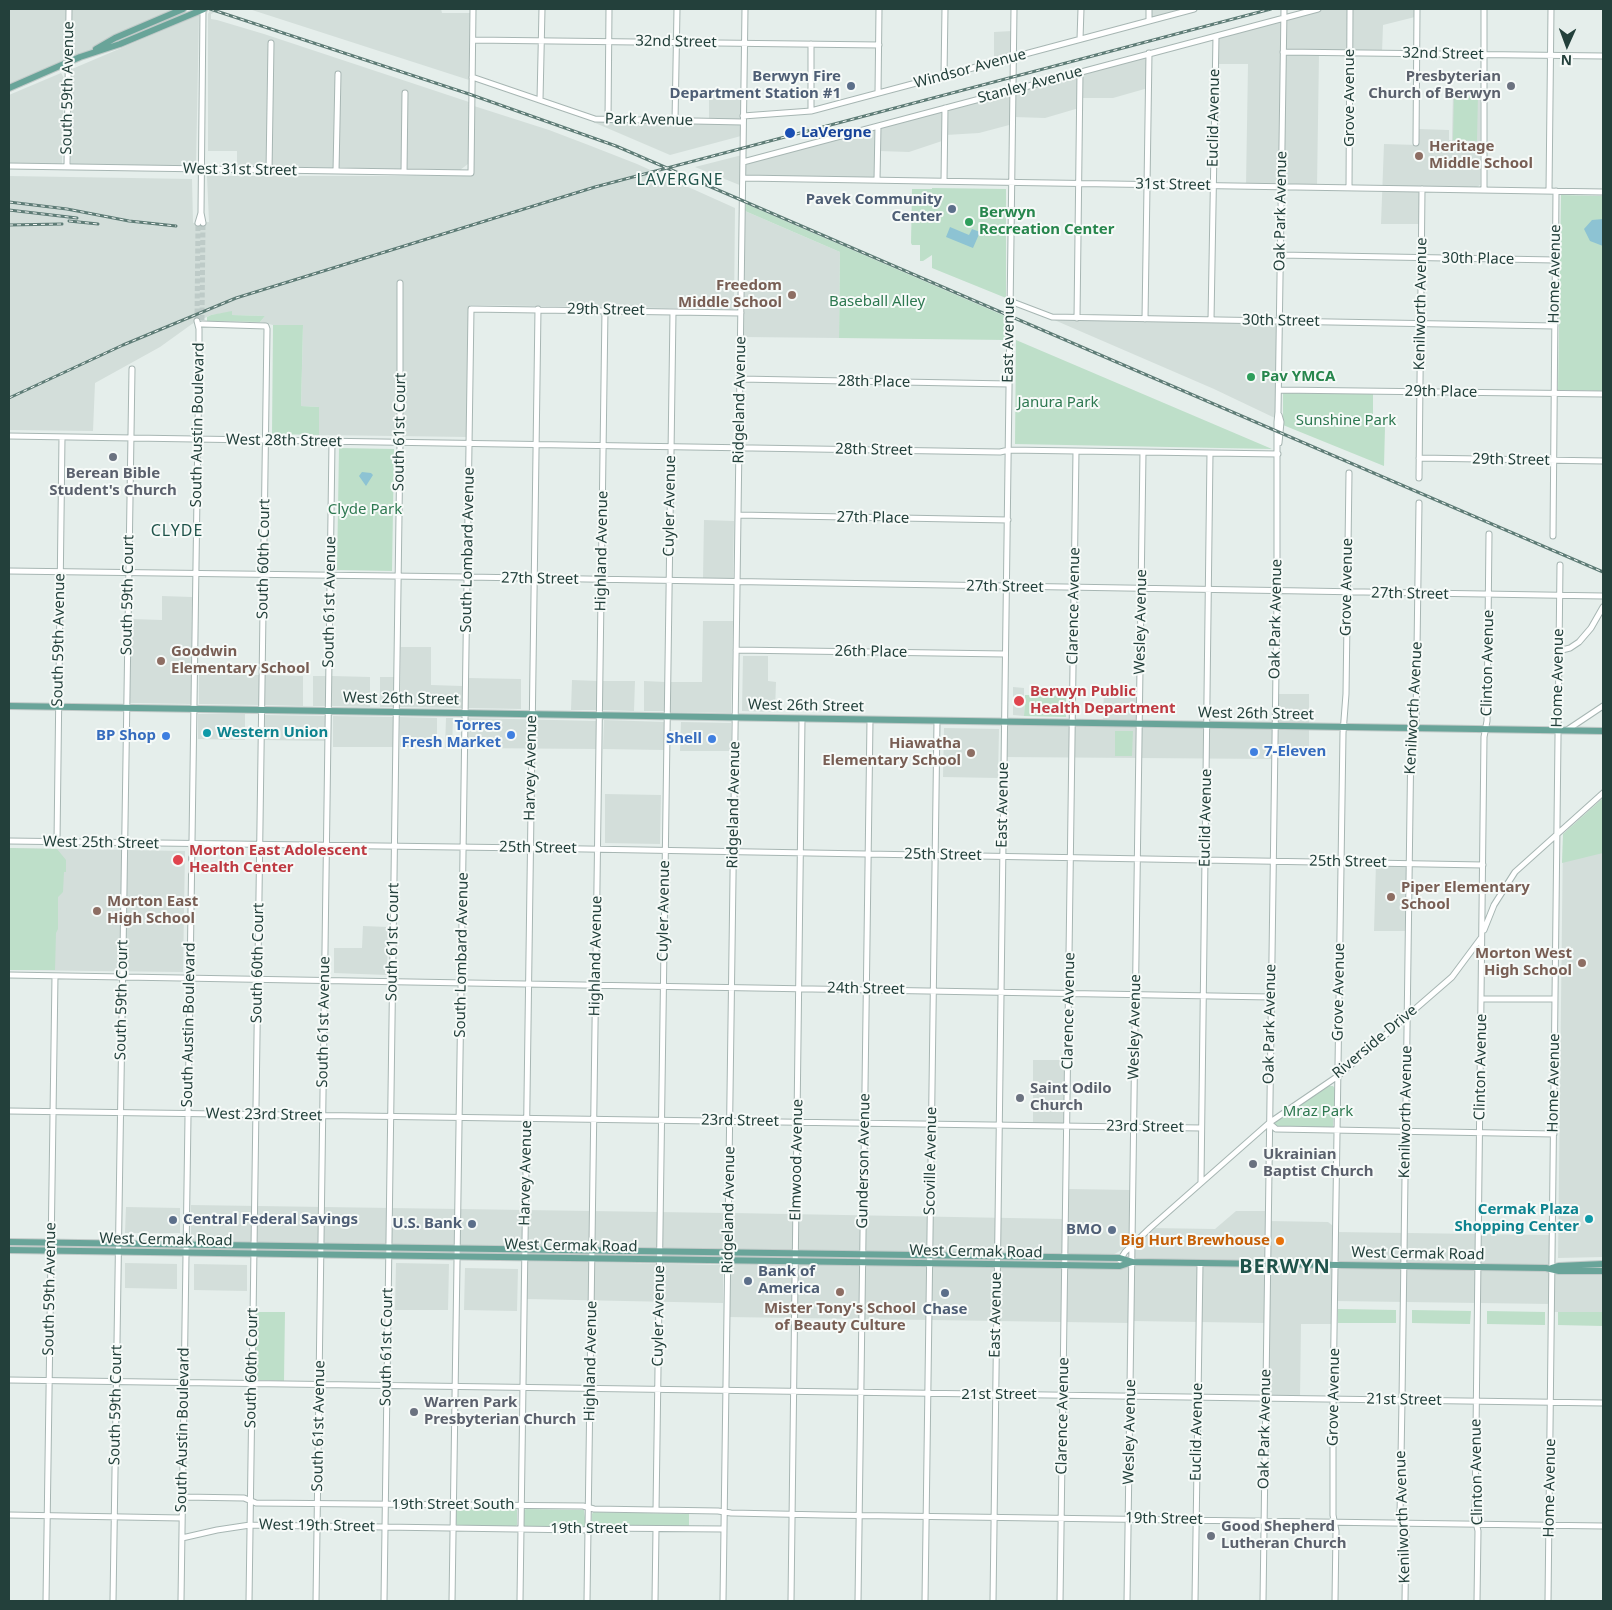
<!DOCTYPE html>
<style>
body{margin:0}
#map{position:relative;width:1612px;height:1610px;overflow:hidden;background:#e5eeeb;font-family:"Noto Sans",sans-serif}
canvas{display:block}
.frame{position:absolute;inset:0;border:10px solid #23403b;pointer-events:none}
.north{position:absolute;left:1542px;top:20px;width:50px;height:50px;-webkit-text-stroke:4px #f6faf8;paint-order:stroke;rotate:182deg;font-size:14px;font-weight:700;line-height:20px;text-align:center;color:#23403b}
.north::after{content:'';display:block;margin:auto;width:18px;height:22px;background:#23403b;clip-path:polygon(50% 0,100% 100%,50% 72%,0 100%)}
</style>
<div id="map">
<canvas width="1612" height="1610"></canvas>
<div class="frame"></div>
<div class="north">N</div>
</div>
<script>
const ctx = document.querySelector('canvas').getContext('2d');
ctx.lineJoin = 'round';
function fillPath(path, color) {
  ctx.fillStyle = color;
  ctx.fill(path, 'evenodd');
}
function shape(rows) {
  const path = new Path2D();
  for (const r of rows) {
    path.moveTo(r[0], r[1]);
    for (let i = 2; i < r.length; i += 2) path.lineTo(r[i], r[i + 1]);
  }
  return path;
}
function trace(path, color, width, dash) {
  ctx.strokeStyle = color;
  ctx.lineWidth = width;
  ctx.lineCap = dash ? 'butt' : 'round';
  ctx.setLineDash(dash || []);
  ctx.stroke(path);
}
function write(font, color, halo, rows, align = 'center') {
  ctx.font = font + ' "Noto Sans",sans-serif';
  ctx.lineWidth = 4;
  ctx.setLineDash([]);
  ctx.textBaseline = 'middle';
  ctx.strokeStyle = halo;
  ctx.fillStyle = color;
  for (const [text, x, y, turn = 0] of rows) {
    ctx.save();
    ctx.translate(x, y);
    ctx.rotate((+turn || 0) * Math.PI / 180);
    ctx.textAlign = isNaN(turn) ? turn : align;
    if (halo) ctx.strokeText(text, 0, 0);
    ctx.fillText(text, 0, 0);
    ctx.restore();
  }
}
fillPath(shape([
 [9,9,68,9,67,62,9,87],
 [70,9,180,9,70,62],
 [249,9,441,9,442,13,470,13,469,80],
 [1150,9,1190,9,1150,19],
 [1321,9,1350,9,1349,52,1284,52,1284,18],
 [1351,9,1415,9,1415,17,1383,25,1382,53,1350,53],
 [210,11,215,12,211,14,211,19,217,20,264,34,469,102,468,164,460,170,237,166,237,151,208,151,208,14],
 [199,15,196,166,71,164,72,69],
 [1283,18,1282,51,1319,54,1317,187,1246,186,1248,64,1217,64,1217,37],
 [1012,31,1012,57,994,61,994,32],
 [1149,55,1148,88,1113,98,1080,98,1081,73],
 [61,73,64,78,62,164,9,163,9,95],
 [1079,74,1079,108,1045,118,1014,117,1013,124,979,133,946,135,945,140,909,152,879,151,879,126],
 [1453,90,1480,91,1480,185,1477,187,1420,186,1420,224,1381,224,1384,144,1418,145,1419,129,1449,130,1449,140,1452,141],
 [709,95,743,95,742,121,709,120],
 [474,106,549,130,591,146,637,164,735,208,734,309,470,305,468,437,319,435,319,407,301,406,303,326,273,325,260,322,265,316,232,315,232,312,211,315,192,324,160,347,95,383,93,431,9,430,9,176,192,179,193,223,209,222,207,176,465,176,472,173],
 [594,120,742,123,741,136,670,155,593,122],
 [876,127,876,179,742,177,742,186,695,167,742,155,742,162],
 [745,211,840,252,839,338,744,337],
 [1052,319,1279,322,1277,419,1214,389],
 [704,520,734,521,733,580,703,579],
 [162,596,192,597,191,704,130,703,131,619,162,620],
 [703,621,733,621,731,713,670,712,671,682,702,682],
 [401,647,431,647,431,685,462,686,462,708,400,707],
 [743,656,768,656,768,681,776,682,775,712,742,711],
 [199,674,259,675,259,705,199,704],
 [265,675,303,676,303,706,265,705],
 [313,676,327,676,326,706,313,706],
 [332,676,370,677,370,707,332,706],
 [380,677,394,677,393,707,380,707],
 [468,678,521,679,521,709,468,708],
 [572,680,598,681,598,710,571,710],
 [603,681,635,681,634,711,603,710],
 [644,681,665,682,665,711,644,711],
 [1013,687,1024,688,1024,716,1013,715],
 [1104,690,1137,691,1137,720,1103,719],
 [1276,694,1309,694,1309,754,1274,753],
 [198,714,245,714,245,740,198,739],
 [265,715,326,716,325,741,264,740],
 [333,716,394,717,394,747,333,747],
 [400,717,437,718,437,748,400,747],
 [446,718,453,718,452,748,445,748],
 [468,718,597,721,596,749,468,748],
 [604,720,665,722,664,750,603,749],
 [681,722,731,723,731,751,680,751],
 [1004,723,1273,727,1273,759,1004,757],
 [944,728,999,729,998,778,943,777],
 [605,794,661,795,660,844,605,843],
 [1603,798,1603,1257,1558,1258,1563,834],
 [9,848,185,851,183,972,9,970],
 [1376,863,1407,864,1406,931,1374,931],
 [363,926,388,927,387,975,334,973,334,948,362,948],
 [1033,1060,1069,1060,1068,1127,1033,1127],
 [1069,1189,1131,1190,1130,1239,1123,1249,1113,1255,1068,1255],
 [191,1205,725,1213,724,1250,191,1243],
 [126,1207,180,1208,180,1233,125,1233],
 [1236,1211,1267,1211,1266,1264,1133,1261,1133,1245,1151,1228,1215,1229],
 [733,1213,1065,1219,1064,1255,732,1250],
 [1268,1221,1328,1222,1336,1228,1336,1232,1552,1235,1551,1304,1334,1301,1333,1324,1301,1324,1300,1398,1266,1398],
 [527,1261,723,1265,723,1303,527,1299],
 [728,1261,1132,1263,1131,1323,728,1317],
 [125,1263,177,1264,177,1289,125,1288],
 [396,1263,449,1264,448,1310,395,1310],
 [1134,1263,1266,1265,1266,1323,1132,1321],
 [194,1264,247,1265,247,1291,194,1290],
 [465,1268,518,1269,517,1311,464,1310],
 [1553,1269,1603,1272,1603,1312,1553,1312]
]), '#d3deda');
fillPath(shape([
 [1454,92,1478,93,1477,141,1453,140],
 [932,188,1006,189,1006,298,932,268,932,255,923,261,920,261,920,245,912,245,911,243,912,189,932,189],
 [1561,195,1603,196,1603,391,1558,390],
 [746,204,1007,317,1007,340,839,338,840,252,745,211],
 [232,311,232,315,265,316,260,322,207,321,207,317,211,315],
 [273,325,303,325,301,406,319,407,319,435,272,434],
 [1016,340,1272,449,1015,444],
 [1283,393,1373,394,1373,426,1385,427,1384,466,1283,425],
 [339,448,394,449,392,571,337,570],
 [1025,695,1066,696,1066,717,1024,716],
 [1115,731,1133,731,1132,756,1115,756],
 [1603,798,1603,853,1562,863,1563,834],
 [9,848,57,849,66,860,66,872,64,872,63,892,58,897,58,929,56,933,55,970,9,970],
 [1329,1086,1333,1086,1335,1089,1333,1127,1280,1127,1275,1125,1275,1123,1285,1114],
 [1338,1309,1396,1310,1396,1323,1338,1323],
 [1412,1310,1471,1311,1470,1324,1412,1323],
 [1487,1311,1545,1312,1545,1325,1487,1324],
 [256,1312,285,1312,284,1381,255,1380],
 [1558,1312,1603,1312,1603,1326,1558,1325],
 [458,1508,515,1508,517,1510,517,1525,515,1527,458,1526,456,1524,456,1509],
 [526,1509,584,1510,586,1525,584,1527,526,1527,524,1526,524,1510],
 [593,1512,689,1514,689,1527,594,1526,592,1524,592,1514]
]), '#bedfc9');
fillPath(shape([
 [1603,219,1603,246,1590,241,1584,229,1592,220],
 [950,227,969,235,972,229,980,232,973,248,946,237],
 [362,472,371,473,373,475,366,486,359,476]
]), '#8dc3d3');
trace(shape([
 [202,320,203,223],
 [197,321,198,223]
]), '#becbc8', 5, [5, 2.5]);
const minor = shape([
 [1149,21,1149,9],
 [1080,39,1081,9],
 [473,40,879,45],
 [1283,52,1603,56],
 [944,75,945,9],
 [472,77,595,119,743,122],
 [878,93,879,9],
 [540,100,542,9],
 [811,111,811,44],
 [743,116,811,111,1194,9],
 [608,120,609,9],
 [675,121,677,9],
 [1416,143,1417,9],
 [743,162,1318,9],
 [9,166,471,173,473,9],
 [67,167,69,9],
 [269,171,271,43],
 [336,171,338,74],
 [404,172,405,93],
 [743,178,1603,192],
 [877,180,878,126],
 [944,181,945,108],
 [1349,188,1350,9],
 [1484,190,1484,9],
 [1549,191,1551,9],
 [201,213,203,223],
 [198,223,201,213,203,9],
 [1280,255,1555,260],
 [1010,301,1052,317,1555,326],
 [1077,318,1080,72],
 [1145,319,1149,53],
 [1211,320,1216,36],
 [202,324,266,326,267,329,249,1601],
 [740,379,1009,384],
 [1279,390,1603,394],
 [9,436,1000,452,1009,450,1278,454],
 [1279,443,1281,422,1279,415],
 [1419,458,1603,461],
 [1419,478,1422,189],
 [738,515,1008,520],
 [1553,536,1556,191],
 [9,571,467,577,1603,596],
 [736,650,1005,654],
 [1558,651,1570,648,1579,642,1591,628,1603,607],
 [1567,730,1603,706],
 [9,841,530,848,1483,865],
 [57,842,62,437],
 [1484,930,1494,905,1515,872,1603,793],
 [9,975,1271,997],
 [1481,999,1555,999],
 [9,1111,1201,1128],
 [1269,1123,1276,1129,1554,1134],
 [1201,1182,1210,453],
 [1120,1260,1125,1252,1150,1228,1269,1123,1338,1076,1452,977,1481,938],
 [9,1380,1603,1403],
 [183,1497,244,1498,256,1503,583,1506,594,1509,718,1511,731,1513,825,1515,1603,1526],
 [656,1510,673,312],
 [9,1515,182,1518],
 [182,1538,217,1530,250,1525,583,1530,594,1528,724,1529],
 [46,1601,55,976],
 [113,1601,132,369],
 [181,1601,199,358,199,329,197,321],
 [316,1601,332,442],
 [384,1601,400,443,400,283],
 [452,1601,471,309,741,313],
 [520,1601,538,309],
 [587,1601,605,310],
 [655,1601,656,1529],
 [723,1601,745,9],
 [791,1601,802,719],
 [858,1601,870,720],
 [925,1601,937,721],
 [993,1601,1014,9],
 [1060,1601,1076,451],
 [1127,1601,1143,452],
 [1195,1601,1200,1263],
 [1263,1601,1277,598,1277,422,1278,412,1284,9],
 [1335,1601,1336,1531,1333,1515,1333,1399,1343,733,1346,694,1349,473],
 [1405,1601,1406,1531,1400,1515,1402,1400,1411,734,1416,723,1419,503],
 [1477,1601,1478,1531,1475,1518,1484,737,1487,721,1489,534],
 [1548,1601,1560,565]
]);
const major = shape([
 [96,49,115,38,183,9],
 [9,88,80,57,120,44,204,9],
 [9,706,1603,731],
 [9,1242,1120,1258,1133,1262,1546,1268,1559,1271,1603,1271],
 [9,1250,1059,1265,1120,1266,1132,1262],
 [1552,1268,1559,1266,1603,1264]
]);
trace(minor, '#a7b6b3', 7);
trace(major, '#c1cac8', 8);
trace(minor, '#fff', 5);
trace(major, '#69a499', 6);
const rail = shape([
 [210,9,469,94,616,146,1603,572],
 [9,202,67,209,129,221,176,226],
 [9,210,77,218],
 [69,221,98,224],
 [9,225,62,224],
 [9,398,123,345,236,298,595,187,1271,9]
]);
trace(rail, '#5e7c76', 3);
trace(rail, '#f6faf8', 1, [4]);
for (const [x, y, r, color] of [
 [851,86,5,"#5c6f8a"],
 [1511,86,5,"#6b7280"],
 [790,133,6,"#1a4fb4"],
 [1419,156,5,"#8d6e63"],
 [952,209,5,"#5c6f8a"],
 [969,222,5,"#2e9e5b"],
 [792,295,5,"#8d6e63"],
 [1251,377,5,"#2e9e5b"],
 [113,457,5,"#6b7280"],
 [161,661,5,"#8d6e63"],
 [1019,701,6,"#e0444e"],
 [207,733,5,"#0f9aa8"],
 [511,735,5,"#3f7fe0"],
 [166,736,5,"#3f7fe0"],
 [712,739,5,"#3f7fe0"],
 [1254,752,5,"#3f7fe0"],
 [971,753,5,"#8d6e63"],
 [178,860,6,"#e0444e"],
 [1391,897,5,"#8d6e63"],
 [97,911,5,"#8d6e63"],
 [1582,963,5,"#8d6e63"],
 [1020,1098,5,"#6b7280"],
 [1253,1164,5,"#6b7280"],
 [1589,1219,5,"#0f9aa8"],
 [173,1220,5,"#5c6f8a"],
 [472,1224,5,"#5c6f8a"],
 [1112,1230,5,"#5c6f8a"],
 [1280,1241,5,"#e8710a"],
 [748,1281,5,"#5c6f8a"],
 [840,1292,5,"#8d6e63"],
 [945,1293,5,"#5c6f8a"],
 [414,1412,5,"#6b7280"],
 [1211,1536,5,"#6b7280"]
]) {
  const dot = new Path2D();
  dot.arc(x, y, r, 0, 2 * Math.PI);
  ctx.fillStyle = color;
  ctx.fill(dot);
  trace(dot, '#f6faf8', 2);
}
write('15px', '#23403b', '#f6faf8', [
 ["32nd Street",676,42,1],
 ["32nd Street",1443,54,1],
 ["Windsor Avenue",970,69,-15],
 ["Stanley Avenue",1030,85,-15],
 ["South 59th Avenue",68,88,-89],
 ["Grove Avenue",1350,98,-90],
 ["Euclid Avenue",1214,118,-89],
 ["Park Avenue",649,120,1],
 ["West 31st Street",240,170,1],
 ["31st Street",1173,185,1],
 ["Oak Park Avenue",1281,211,-89],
 ["30th Place",1478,259,1],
 ["Home Avenue",1555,274,-89],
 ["Kenilworth Avenue",1421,304,-89],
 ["29th Street",606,310,1],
 ["30th Street",1281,321,1],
 ["East Avenue",1009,340,-89],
 ["28th Place",874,382,1],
 ["29th Place",1441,392,1],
 ["Ridgeland Avenue",740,400,-89],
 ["South Austin Boulevard",198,425,-89],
 ["South 61st Court",400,432,-89],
 ["West 28th Street",284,441,1],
 ["28th Street",874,450,1],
 ["29th Street",1511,460,1],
 ["Cuyler Avenue",670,506,-89],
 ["27th Place",873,518,1],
 ["South Lombard Avenue",468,550,-89],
 ["Highland Avenue",602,551,-89],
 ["South 60th Court",264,559,-89],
 ["27th Street",540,579,1],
 ["27th Street",1005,587,1],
 ["Grove Avenue",1347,587,-89],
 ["27th Street",1410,594,1],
 ["South 59th Court",128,595,-89],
 ["South 61st Avenue",330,602,-89],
 ["Clarence Avenue",1074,606,-89],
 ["Oak Park Avenue",1276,619,-89],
 ["Wesley Avenue",1141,622,-89],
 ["South 59th Avenue",59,640,-89],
 ["26th Place",871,652,1],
 ["Clinton Avenue",1488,663,-89],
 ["Home Avenue",1558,678,-89],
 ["West 26th Street",401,699,1],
 ["West 26th Street",806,706,1],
 ["Kenilworth Avenue",1414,708,-87],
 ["West 26th Street",1256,714,1],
 ["Harvey Avenue",531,768,-89],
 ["Ridgeland Avenue",734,805,-89],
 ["East Avenue",1003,805,-89],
 ["Euclid Avenue",1206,818,-89],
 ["West 25th Street",101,843,1],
 ["25th Street",538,848,1],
 ["25th Street",943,855,1],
 ["25th Street",1348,862,1],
 ["Cuyler Avenue",664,911,-89],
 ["South 61st Court",393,942,-89],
 ["South Lombard Avenue",462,955,-89],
 ["Highland Avenue",596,956,-89],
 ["South 60th Court",258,963,-89],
 ["24th Street",866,989,1],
 ["Grove Avenue",1339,992,-89],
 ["South 59th Court",122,1000,-89],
 ["Clarence Avenue",1069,1011,-89],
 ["South 61st Avenue",324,1022,-89],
 ["Oak Park Avenue",1270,1024,-89],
 ["South Austin Boulevard",189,1025,-89],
 ["Wesley Avenue",1135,1027,-89],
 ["Riverside Drive",1375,1042,-40],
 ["Clinton Avenue",1481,1067,-89],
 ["Home Avenue",1554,1083,-89],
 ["Kenilworth Avenue",1406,1112,-89],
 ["West 23rd Street",264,1115,1],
 ["23rd Street",740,1121,1],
 ["23rd Street",1145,1127,1],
 ["Elmwood Avenue",797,1160,-89],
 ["Gunderson Avenue",864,1161,-89],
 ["Scoville Avenue",931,1161,-89],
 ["Harvey Avenue",526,1173,-89],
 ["Ridgeland Avenue",729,1210,-89],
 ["West Cermak Road",166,1240,1],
 ["West Cermak Road",571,1246,1],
 ["West Cermak Road",976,1252,1],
 ["West Cermak Road",1418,1254,1],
 ["South 59th Avenue",50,1289,-89],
 ["East Avenue",996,1315,-89],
 ["Cuyler Avenue",659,1316,-89],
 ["South 61st Court",387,1347,-89],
 ["Highland Avenue",591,1361,-89],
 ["South 60th Court",252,1368,-89],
 ["21st Street",999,1395],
 ["Grove Avenue",1334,1397,-89],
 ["21st Street",1404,1400,1],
 ["South 59th Court",116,1405,-89],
 ["Clarence Avenue",1063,1416,-89],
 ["South 61st Avenue",319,1426,-89],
 ["Oak Park Avenue",1265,1429,-89],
 ["South Austin Boulevard",183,1430,-89],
 ["Wesley Avenue",1130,1432,-89],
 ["Euclid Avenue",1197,1432,-89],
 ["Clinton Avenue",1477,1472,-91],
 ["Home Avenue",1550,1488,-89],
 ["19th Street South",453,1505],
 ["Kenilworth Avenue",1403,1517,-92],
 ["19th Street",1164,1519,1],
 ["West 19th Street",317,1526,1],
 ["19th Street",589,1529]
]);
write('bold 15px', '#4e5e75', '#f6faf8', [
 ["Berwyn Fire",841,77],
 ["Department Station #1",841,94],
 ["Pavek Community",942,200],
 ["Center",942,217],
 ["Central Federal Savings",183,1220,"left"],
 ["U.S. Bank",462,1224],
 ["BMO",1102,1230],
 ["Bank of",758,1272,"left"],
 ["America",758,1289,"left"],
 ["Chase",945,1310,"center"]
], 'right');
write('bold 15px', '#5b616d', '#f6faf8', [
 ["Presbyterian",1501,77,"right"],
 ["Church of Berwyn",1501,94,"right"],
 ["Berean Bible",113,474,"center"],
 ["Student's Church",113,491,"center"],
 ["Saint Odilo",1030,1089],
 ["Church",1030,1106],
 ["Ukrainian",1263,1155],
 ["Baptist Church",1263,1172],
 ["Warren Park",424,1403],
 ["Presbyterian Church",424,1420],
 ["Good Shepherd",1221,1527],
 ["Lutheran Church",1221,1544]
], 'left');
write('bold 15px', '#164399', '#f6faf8', [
 ["LaVergne",801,133]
], 'left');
write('bold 15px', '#785e54', '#f6faf8', [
 ["Heritage",1429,147],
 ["Middle School",1429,164],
 ["Freedom",782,286,"right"],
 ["Middle School",782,303,"right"],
 ["Goodwin",171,652],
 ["Elementary School",171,669],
 ["Hiawatha",961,744,"right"],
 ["Elementary School",961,761,"right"],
 ["Piper Elementary",1401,888],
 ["School",1401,905],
 ["Morton East",107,902],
 ["High School",107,919],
 ["Morton West",1572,954,"right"],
 ["High School",1572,971,"right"],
 ["Mister Tony's School",840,1309,"center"],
 ["of Beauty Culture",840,1326,"center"]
], 'left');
write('bold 15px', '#27864d', '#f6faf8', [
 ["Berwyn",979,213],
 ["Recreation Center",979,230],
 ["Pav YMCA",1261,377]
], 'left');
write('15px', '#2d7850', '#f6faf8', [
 ["Baseball Alley",877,302],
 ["Janura Park",1058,403],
 ["Sunshine Park",1346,421],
 ["Clyde Park",365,510],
 ["Mraz Park",1318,1112]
]);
write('bold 15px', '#be3a42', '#f6faf8', [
 ["Berwyn Public",1030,692],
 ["Health Department",1030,709],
 ["Morton East Adolescent",189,851],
 ["Health Center",189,868]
], 'left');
write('bold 15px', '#366cbe', '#f6faf8', [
 ["Torres",501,726],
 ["Fresh Market",501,743],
 ["BP Shop",156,736],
 ["Shell",702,739],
 ["7-Eleven",1264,752,"left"]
], 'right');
write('bold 15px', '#0d838f', '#f6faf8', [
 ["Western Union",217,733],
 ["Cermak Plaza",1579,1210,"right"],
 ["Shopping Center",1579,1227,"right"]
], 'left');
write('bold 15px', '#c56008', '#f6faf8', [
 ["Big Hurt Brewhouse",1270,1241]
], 'right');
ctx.letterSpacing = '1px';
write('16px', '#1f534a', '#f6faf8', [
 ["LAVERGNE",680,180],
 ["CLYDE",177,531]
]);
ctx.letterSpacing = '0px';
ctx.letterSpacing = '1px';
write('bold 20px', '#1f534a', '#f6faf8', [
 ["BERWYN",1285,1267]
]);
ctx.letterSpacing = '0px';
</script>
